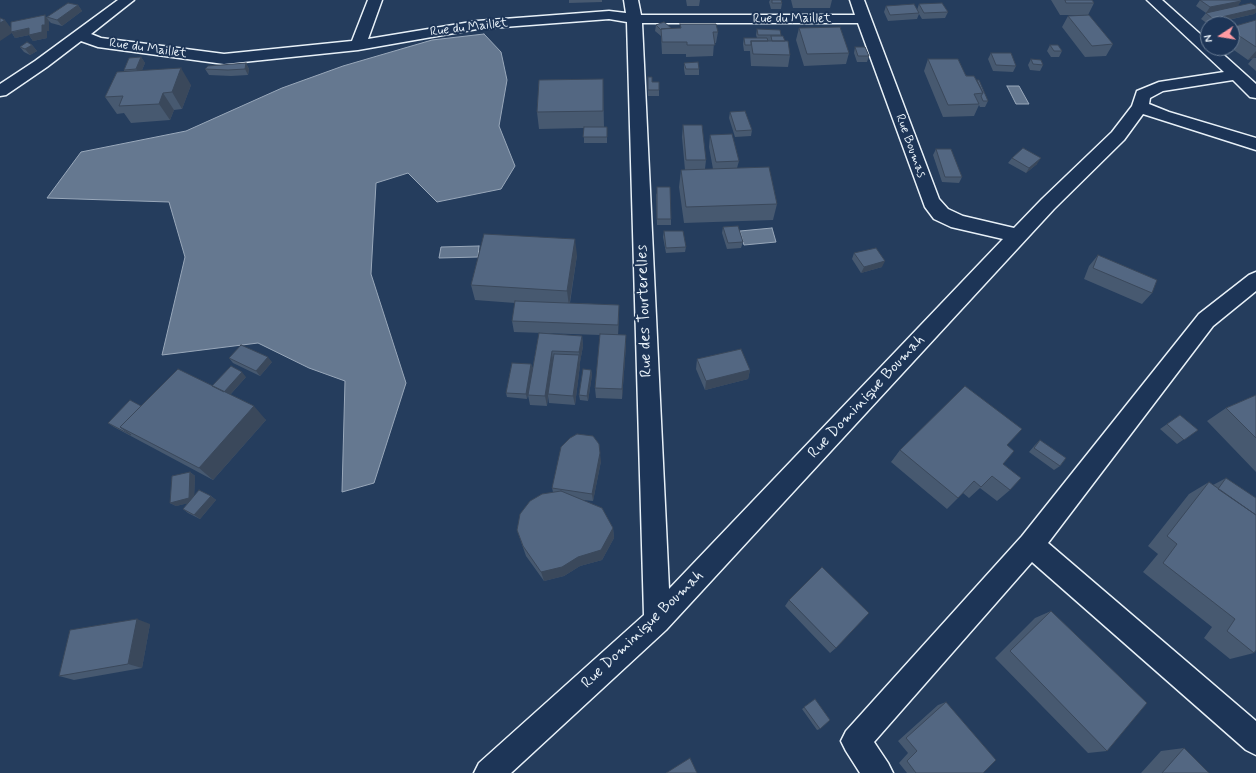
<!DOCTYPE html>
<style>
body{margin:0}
#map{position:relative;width:1256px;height:773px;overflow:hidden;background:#253d5d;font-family:Mynerve,sans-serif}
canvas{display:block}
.north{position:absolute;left:1200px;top:16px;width:40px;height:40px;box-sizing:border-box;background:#1d3557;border:1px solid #6e8097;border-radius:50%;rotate:258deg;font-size:11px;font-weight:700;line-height:16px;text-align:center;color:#e8f1f8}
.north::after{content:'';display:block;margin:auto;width:14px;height:18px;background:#ff9aa2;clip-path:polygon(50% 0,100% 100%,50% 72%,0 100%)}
</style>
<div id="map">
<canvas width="1256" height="773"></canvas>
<div class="north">N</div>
</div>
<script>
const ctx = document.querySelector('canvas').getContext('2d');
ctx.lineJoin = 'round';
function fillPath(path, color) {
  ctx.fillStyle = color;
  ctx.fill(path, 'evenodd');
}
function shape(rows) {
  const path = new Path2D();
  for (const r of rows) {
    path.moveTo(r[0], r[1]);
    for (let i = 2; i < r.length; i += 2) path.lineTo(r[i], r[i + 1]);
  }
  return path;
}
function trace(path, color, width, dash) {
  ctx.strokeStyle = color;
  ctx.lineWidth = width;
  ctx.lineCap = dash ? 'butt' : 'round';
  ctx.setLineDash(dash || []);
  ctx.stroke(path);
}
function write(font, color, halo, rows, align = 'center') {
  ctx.font = font + ' Mynerve,sans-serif';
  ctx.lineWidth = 4;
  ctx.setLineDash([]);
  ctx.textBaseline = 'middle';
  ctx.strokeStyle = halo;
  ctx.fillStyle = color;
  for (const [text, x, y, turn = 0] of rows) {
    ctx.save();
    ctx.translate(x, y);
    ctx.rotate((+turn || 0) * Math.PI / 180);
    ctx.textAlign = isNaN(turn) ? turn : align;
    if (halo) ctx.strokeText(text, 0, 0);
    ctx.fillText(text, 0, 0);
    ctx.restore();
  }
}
const water = shape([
 [484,34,501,52,507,80,499,126,515,166,501,189,437,202,408,173,376,183,371,274,406,383,374,483,342,492,345,381,309,368,258,343,162,355,185,257,169,202,47,198,81,152,186,131,282,88,343,66,432,40,484,34],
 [1007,86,1019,86,1029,104,1016,104,1007,86],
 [772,228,776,242,744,245,740,231,772,228],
 [479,246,478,257,439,258,441,247,479,246]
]);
fillPath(water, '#657890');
trace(water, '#99a8ba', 1);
const street = shape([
 [118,0,134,0,91,34,101,38,224,54,352,41,368,0,382,0,368,39,477,21,609,11,626,13,624,0,638,0,641,15,855,15,850,0,864,0,939,199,948,209,963,216,1014,228,1042,199,1112,132,1132,106,1137,91,1159,82,1224,72,1147,0,1162,0,1208,41,1208,48,1216,48,1256,84,1256,98,1250,97,1233,80,1163,91,1150,98,1149,104,1169,112,1256,138,1256,150,1143,114,1124,140,1054,209,666,630,511,773,474,773,479,763,644,615,627,22,609,19,477,29,358,50,224,64,98,47,81,41,47,67,6,95,0,96,0,84,35,61,118,0],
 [642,23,858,23,925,207,934,219,951,227,1003,239,669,589,642,23],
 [1256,272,1256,291,1213,326,1048,543,1256,721,1256,755,1246,750,1032,562,874,742,888,763,893,773,860,773,846,751,841,741,846,731,1022,536,1199,314,1249,275,1256,272]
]);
trace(street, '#e8f1f8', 3);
fillPath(street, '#1d3557');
fillPath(shape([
 [569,0,602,0,602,2,569,3],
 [686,0,700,0,699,6,687,6],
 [770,0,781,0,782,3,781,9,771,9,769,2],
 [791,0,832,0,830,8,793,8],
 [1051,0,1092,0,1094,3,1088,15,1060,15],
 [1200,0,1241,1,1237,6,1256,6,1256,12,1254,14,1211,24,1208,24,1201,19,1206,13,1196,6],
 [919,4,948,12,945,18,922,19,919,14,917,19,888,21,884,12,886,6,917,10],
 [78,5,82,11,62,26,51,23,49,21,49,31,47,31,47,38,33,41,29,35,15,38,12,33,11,27,47,17],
 [1068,16,1113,44,1106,56,1085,57,1062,27],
 [1256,20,1256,57,1248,60,1231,48,1232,48,1232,27],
 [680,24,718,32,716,43,714,43,713,56,686,57,686,54,662,54,661,36,655,31,656,25,671,28,680,28],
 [799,28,849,53,846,64,804,66,796,40],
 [757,29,781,35,781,36,785,41,790,55,788,67,751,66,750,51,744,51,743,44,744,38,757,38,756,35],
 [32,45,37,51,30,55,24,52,20,47],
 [1050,45,1062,51,1059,57,1051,57,1047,51],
 [855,47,869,56,867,62,857,62,854,53],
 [991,53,1016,66,1013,72,993,71,988,59],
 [141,57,145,63,142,70,191,85,182,109,174,110,170,120,131,123,124,113,117,114,105,97,124,71,124,70],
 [1253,58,1256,58,1256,71,1248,64],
 [928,59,977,80,988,101,985,107,980,107,979,105,974,116,943,117,924,71],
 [1031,59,1043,65,1040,71,1030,70,1028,65],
 [246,63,249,69,248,75,231,76,209,75,205,69],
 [684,63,699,69,699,75,685,75,684,69],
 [648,77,659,90,659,96,648,96],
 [603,79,604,127,607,127,607,143,584,143,584,128,539,129,537,112],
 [730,112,752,130,751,136,735,137,729,118],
 [683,125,706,160,705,169,713,169,709,147,710,135,739,161,737,168,777,204,773,220,684,223,679,187,681,170,685,170,682,137],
 [936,149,962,177,959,183,942,182,933,155],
 [1012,158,1037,164,1026,173,1008,163],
 [656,193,671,219,671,225,657,225],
 [723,227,743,242,741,248,727,249,722,233],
 [664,231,686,247,685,252,666,253,663,237],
 [854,253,882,267,861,273,852,259],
 [577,255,570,303,619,305,619,315,618,335,626,345,622,399,596,398,595,388,600,335,514,332,512,321,515,303,475,300,471,285],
 [1098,255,1152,293,1142,304,1084,279,1089,266],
 [539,333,582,336,583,346,580,362,580,365,575,405,549,403,548,396,547,406,530,405,528,395],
 [229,358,272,362,260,376,233,363],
 [697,359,750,370,748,379,705,390,696,369],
 [531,364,533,369,527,399,507,397,506,393],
 [591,370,592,375,588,401,580,400,579,395],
 [246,377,230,395,266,420,213,480,114,427,108,423,141,406,212,386],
 [1256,395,1256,472,1207,421,1226,408],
 [1180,415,1198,430,1177,444,1160,429],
 [1040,440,1060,466,1054,470,1029,452,1035,445],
 [1007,445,1003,464,1010,490,997,501,980,488,969,498,963,493,947,509,891,462,900,450],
 [601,461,593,501,583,500,613,528,614,538,602,560,580,566,564,576,544,581,526,556,517,530,553,492,552,488],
 [190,472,195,476,194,496,211,496,216,500,200,519,188,513,183,509,188,503,176,506,170,503],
 [1226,478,1254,653,1230,659,1204,638,1212,627,1143,572,1158,554,1148,546,1189,494,1209,482,1213,485],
 [789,600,836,648,830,653,785,606],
 [1051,611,1107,751,1088,753,995,658,1035,618],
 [150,624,142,668,74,680,59,676],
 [815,699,820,729,817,730,802,709],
 [946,702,983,773,907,773,899,763,908,753,898,741,938,705],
 [1184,748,1209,773,1141,773,1161,751]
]), '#475970');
fillPath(shape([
 [1241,1,1237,7,1206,13,1210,7],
 [78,5,82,11,62,26,57,20],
 [1256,9,1256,12,1254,14,1209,24,1213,19],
 [45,15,49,21,49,31,47,31,47,38,33,41,29,35,15,38,12,33,0,41,0,23,5,20,14,32,42,25],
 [32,45,37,51,30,55,25,49],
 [1256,51,1256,57,1248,60],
 [141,57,145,63,140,75,136,69],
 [246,63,249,69,248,75,245,69],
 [181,68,191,85,182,109,172,92],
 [163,93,174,110,170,120,159,104],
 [1041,158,1037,164,1026,173,1029,168],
 [575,239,577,255,569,306,567,291],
 [885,261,882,267,861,273,864,267],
 [619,305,619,315,618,336,618,325],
 [626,335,626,345,622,399,622,389],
 [582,336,583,346,580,362,579,352],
 [552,351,553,361,548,394,548,396,547,406,545,396],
 [579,355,580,365,575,405,573,396],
 [268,357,272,362,260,376,256,371],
 [531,364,533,369,527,399,526,394],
 [591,370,592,375,588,401,587,396],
 [750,370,748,379,705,390,706,381],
 [242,372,246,377,228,397,223,392],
 [254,406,266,420,213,480,199,468],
 [600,453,601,461,593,501,592,494],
 [190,472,195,476,194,502,176,506,170,503],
 [211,496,216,500,200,519,194,515],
 [613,528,614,538,602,560,580,566,564,576,544,581,541,572],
 [137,619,150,624,142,668,128,664]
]), '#3a485b');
const building = shape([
 [772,0,781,0,782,3,772,3,772,0],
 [1065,0,1092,0,1094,3,1066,3,1065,0],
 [1200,0,1240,0,1241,1,1210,7,1200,0],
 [68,3,78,5,57,20,47,17,68,3],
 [942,3,948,12,924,13,919,4,942,3],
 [1251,3,1256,6,1256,9,1213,19,1206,13,1251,3],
 [914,4,919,13,890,15,886,6,914,4],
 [45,15,45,25,42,25,42,32,29,35,29,28,11,32,11,22,45,15],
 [1089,15,1113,44,1092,46,1068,16,1089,15],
 [0,18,5,20,0,23,0,18],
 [1256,20,1256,47,1232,31,1232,27,1256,20],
 [664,22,671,28,661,29,661,30,656,25,664,22],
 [680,24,716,24,718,32,713,32,715,45,687,45,687,42,662,42,661,29,681,28,680,24],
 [840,27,849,53,807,54,799,28,840,27],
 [757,29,780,30,781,35,758,35,757,29],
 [771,36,783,36,785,41,772,41,771,36],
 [744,38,767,38,768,41,751,41,751,45,745,45,744,38],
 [751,41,788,41,790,55,753,54,751,41],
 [27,42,32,45,25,49,20,47,27,42],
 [1050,45,1058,45,1062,51,1054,51,1050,45],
 [855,47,865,47,869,56,858,56,855,47],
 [991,53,1011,53,1016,66,996,65,991,53],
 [141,57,136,69,124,70,129,58,141,57],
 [928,59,958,59,966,76,974,76,983,93,974,94,979,104,948,105,928,59],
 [1031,59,1041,60,1043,65,1033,64,1031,59],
 [698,62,699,69,686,69,684,63,698,62],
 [246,63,245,69,228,70,205,69,208,66,246,63],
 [181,68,172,92,163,93,159,104,119,106,123,96,105,97,117,72,181,68],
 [648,77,652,77,652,82,659,82,659,90,648,90,648,77],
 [603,79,603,111,537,112,539,80,603,79],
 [977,80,979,80,988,101,983,101,981,96,983,93,977,80],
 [745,111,752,130,736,131,730,112,745,111],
 [683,125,702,125,706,160,686,160,683,125],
 [584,127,607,127,607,137,583,137,584,127],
 [732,134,739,161,716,162,710,135,732,134],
 [1023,148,1041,158,1029,168,1012,158,1023,148],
 [936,149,951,149,962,177,945,177,936,149],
 [769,167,777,204,686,207,681,170,769,167],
 [657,187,670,187,671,219,657,219,657,187],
 [738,226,743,242,728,243,723,227,738,226],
 [664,231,683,231,686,247,666,248,664,231],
 [484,234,575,239,567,291,471,285,484,234],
 [876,248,885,261,864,267,854,253,876,248],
 [1098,255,1157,280,1152,293,1093,268,1098,255],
 [515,301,619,305,618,325,512,321,515,301],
 [539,333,582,336,579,352,552,351,545,396,528,395,539,333],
 [600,334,626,335,622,389,595,388,600,334],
 [241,345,268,357,256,371,229,358,241,345],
 [741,349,750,370,706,381,697,359,741,349],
 [554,354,579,355,573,396,548,394,554,354],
 [512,363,531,364,526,394,506,393,512,363],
 [231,366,242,372,224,392,212,386,231,366],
 [178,369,254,406,199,468,120,427,178,369],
 [583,369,591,370,587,396,579,395,583,369],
 [965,386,1022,429,1007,445,1014,451,1003,464,1021,478,1010,490,992,476,981,487,974,481,958,498,900,450,965,386],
 [1256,395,1256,438,1226,408,1256,395],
 [130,400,141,406,120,427,131,435,108,423,130,400],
 [1180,415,1198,430,1184,440,1167,424,1180,415],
 [577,434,593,436,599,444,600,453,592,494,552,488,561,447,570,438,577,434],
 [1040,440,1066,458,1060,466,1034,448,1040,440],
 [190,472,189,498,170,503,172,476,190,472],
 [1226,478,1256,498,1256,515,1218,489,1226,478],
 [1209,482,1256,515,1256,650,1254,653,1227,631,1235,619,1163,563,1177,544,1167,536,1209,482],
 [199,490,211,496,194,515,183,509,199,490],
 [561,491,602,508,613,528,601,550,578,557,562,567,541,572,523,546,517,530,520,514,530,501,542,494,561,491],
 [822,567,869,613,836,648,789,600,822,567],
 [1051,611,1147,703,1107,751,1010,651,1051,611],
 [137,619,128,664,59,676,70,630,137,619],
 [815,699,830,720,820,729,804,707,815,699],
 [946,702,996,760,983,773,916,773,907,761,917,751,906,738,946,702],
 [1184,748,1209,773,1162,773,1184,748],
 [690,758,697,773,666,773,690,758]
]);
fillPath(building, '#536782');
trace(building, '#3a485b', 1);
write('13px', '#e8f1f8', '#1d3557', [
 ["Rue du Maillet",792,19],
 ["Rue du Maillet",469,28,-7],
 ["Rue du Maillet",148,49,8],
 ["Rue Boumas",910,146,70]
]);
write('16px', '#e8f1f8', '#1d3557', [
 ["Rue des Tourterelles",645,311,-92],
 ["Rue Dominique Boumah",867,397,-47],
 ["Rue Dominique Boumah",643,630,-44]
]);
</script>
